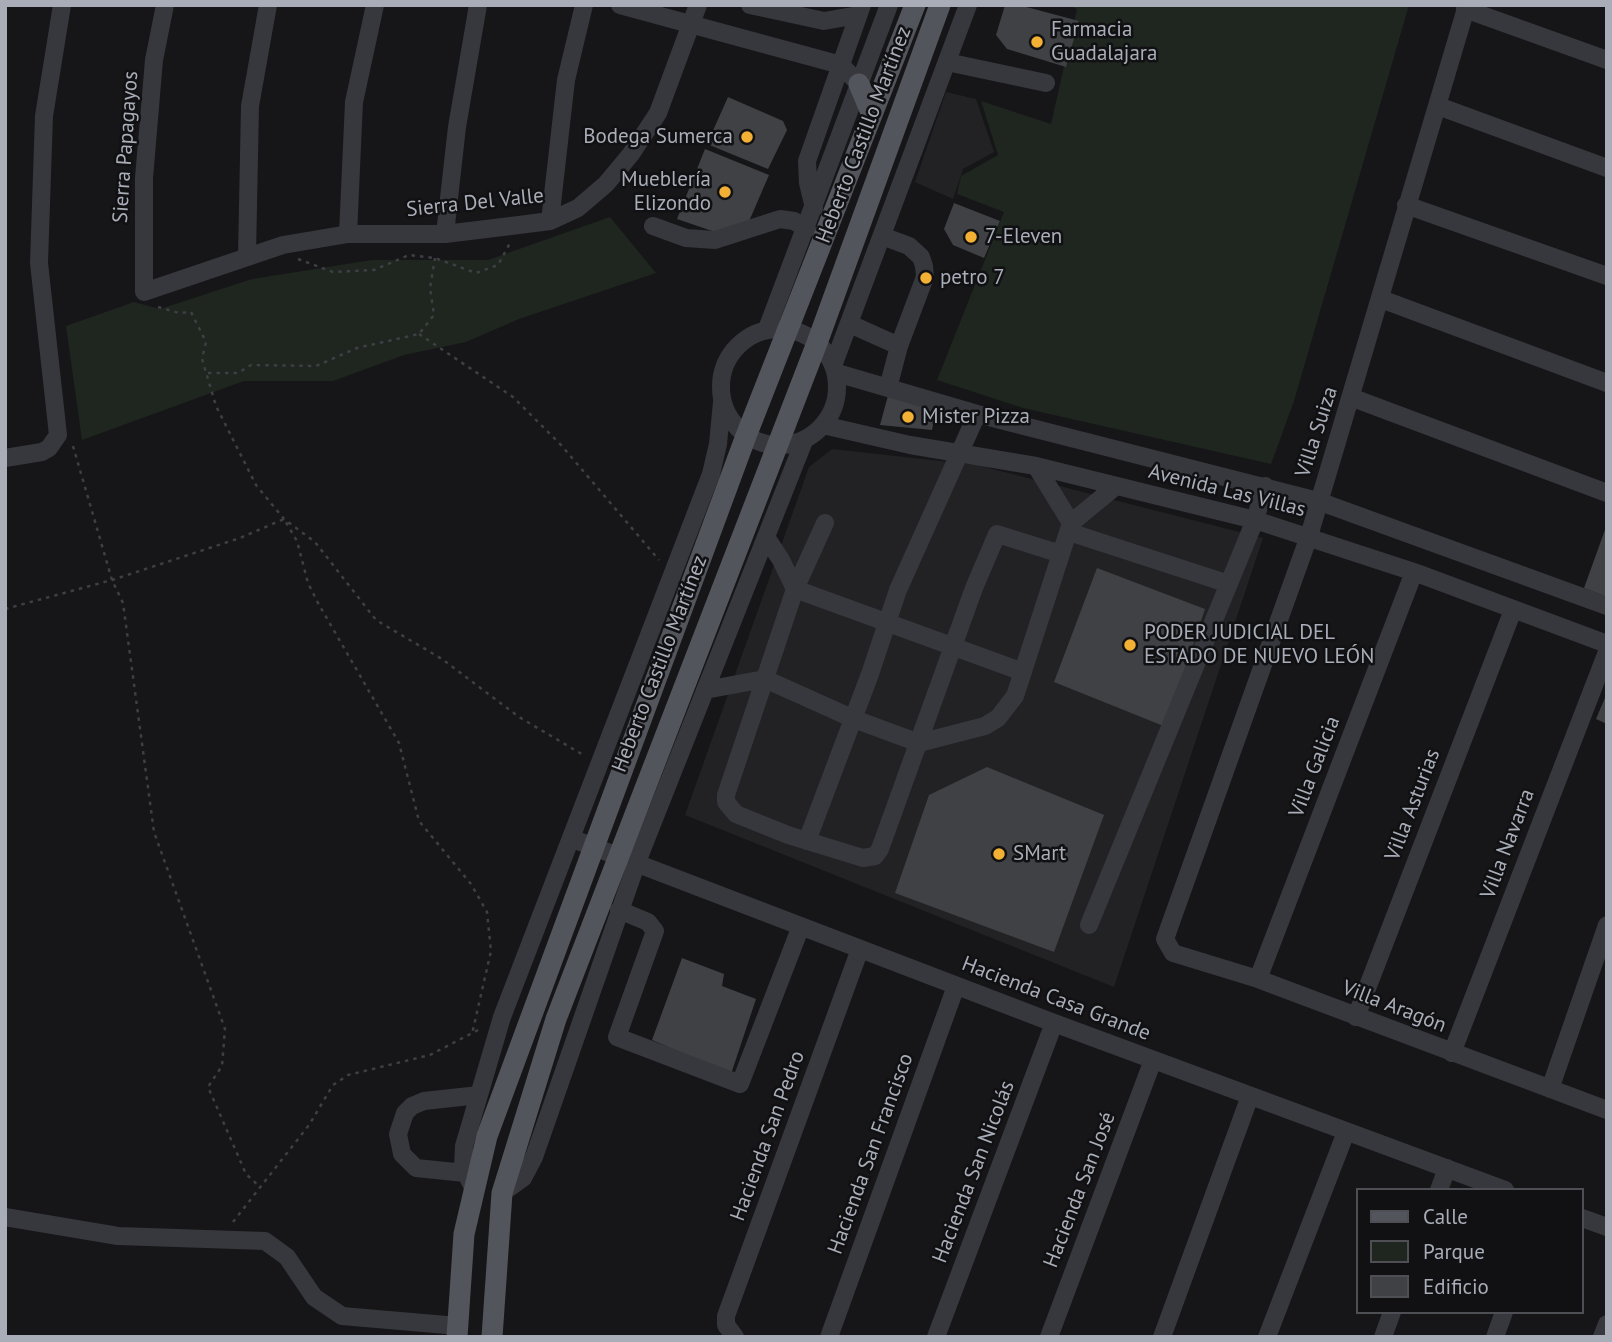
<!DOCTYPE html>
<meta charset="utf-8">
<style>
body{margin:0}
#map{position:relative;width:1612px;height:1342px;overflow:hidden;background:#161618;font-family:"PT Sans",sans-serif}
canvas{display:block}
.frame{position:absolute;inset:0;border:7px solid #a8adb8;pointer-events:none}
.legend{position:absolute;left:1356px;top:1188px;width:228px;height:126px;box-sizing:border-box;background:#111113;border:2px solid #4d4f55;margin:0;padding:9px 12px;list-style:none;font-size:21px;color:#a8adb8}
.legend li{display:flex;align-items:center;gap:14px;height:35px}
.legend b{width:35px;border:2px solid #4d4f55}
</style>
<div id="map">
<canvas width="1612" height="1342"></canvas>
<div class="frame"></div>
<ul class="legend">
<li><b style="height:9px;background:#53555c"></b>Calle</li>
<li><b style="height:19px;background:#1e261f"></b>Parque</li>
<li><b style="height:19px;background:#404145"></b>Edificio</li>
</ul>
</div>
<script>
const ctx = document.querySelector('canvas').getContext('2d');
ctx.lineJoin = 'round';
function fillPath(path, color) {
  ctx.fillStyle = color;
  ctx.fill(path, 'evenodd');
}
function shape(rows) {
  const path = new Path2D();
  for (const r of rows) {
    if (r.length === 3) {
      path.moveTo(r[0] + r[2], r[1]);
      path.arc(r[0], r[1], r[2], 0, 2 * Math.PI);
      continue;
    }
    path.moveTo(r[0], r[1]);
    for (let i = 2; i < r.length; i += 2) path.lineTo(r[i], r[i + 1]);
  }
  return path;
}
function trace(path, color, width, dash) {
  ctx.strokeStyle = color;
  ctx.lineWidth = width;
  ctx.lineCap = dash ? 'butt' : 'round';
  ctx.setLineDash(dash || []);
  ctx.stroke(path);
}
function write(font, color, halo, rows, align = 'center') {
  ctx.font = font + ' "PT Sans",sans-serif';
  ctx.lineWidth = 5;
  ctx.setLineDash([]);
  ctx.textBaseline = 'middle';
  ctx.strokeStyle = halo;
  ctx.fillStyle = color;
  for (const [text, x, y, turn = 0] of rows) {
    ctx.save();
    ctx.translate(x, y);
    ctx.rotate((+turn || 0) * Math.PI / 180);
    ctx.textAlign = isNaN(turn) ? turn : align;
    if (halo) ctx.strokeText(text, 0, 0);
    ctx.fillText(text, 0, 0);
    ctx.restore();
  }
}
fillPath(shape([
 [946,92,976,99,994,152,963,169,953,199,915,182],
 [832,449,977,465,1263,538,1114,987,685,815,809,467]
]), '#222225');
fillPath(shape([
 [1067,5,1409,5,1294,401,1271,464,1023,408,937,380,1004,212,957,194,961,176,998,155,981,101,1051,124,1077,9],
 [610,217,656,273,519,319,466,342,404,355,333,381,244,381,82,440,66,326,134,302,160,309,252,279,372,260,488,260]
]), '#1e261f');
fillPath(shape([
 [1005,5,1019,5,1079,21,1066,67,1007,49,996,35],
 [728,97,783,121,787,130,768,169,707,144],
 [705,149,769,175,747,226,721,234,677,219],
 [954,203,1000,221,984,258,953,245,944,229],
 [889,392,936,410,932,430,880,425],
 [1606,527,1607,527,1607,597,1584,588],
 [1097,568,1205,609,1166,727,1054,682],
 [1607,693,1607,724,1596,719],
 [987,767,1104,815,1054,952,895,893,929,795],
 [682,958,724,974,722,986,756,999,731,1074,652,1040]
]), '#404145');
trace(shape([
 [298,259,333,272,374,270,409,255,435,258,476,273,498,265,510,243],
 [158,307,179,313,191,312,206,342,202,359,216,406,256,485,284,519,315,542,376,620,442,659,519,717,585,756],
 [419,334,513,397,561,445,659,560],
 [208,373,238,373,251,365,316,366,357,348,419,334,434,315,430,288,435,258],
 [73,446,112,580,123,603,154,832,225,1029,222,1066,208,1087,246,1174,261,1188],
 [5,609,112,580,240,538,284,519,297,541,308,583,318,603,399,743,419,821,471,884,487,912,491,951,472,1034],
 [233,1222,309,1125,333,1085,348,1075,430,1055,480,1029]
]), '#3d3f44', 2.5, [3.5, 5]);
trace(shape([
 [165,5,154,60,144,178,144,292,283,245,348,234,445,234,519,225,550,221,578,208,606,184,631,154,658,113,698,5],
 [620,5,841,65,859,84],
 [750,5,824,21,858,15],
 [1467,5,1309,536,1165,939,1173,953,1258,979,1607,1110],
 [1465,9,1607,60],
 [947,62,1046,83],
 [1438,106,1607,168],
 [1406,205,1607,276],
 [814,208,808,183,807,161,862,5],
 [550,221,566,80,584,5],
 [653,226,686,238,715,240,780,219,794,221,807,229],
 [348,234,354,102,375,5],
 [445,234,457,127,478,5],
 [247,255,250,106,268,5],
 [1381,299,1607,383],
 [850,324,899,346,925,277,924,266,921,257,909,246,882,236],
 [779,387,58],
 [767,329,889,5],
 [834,363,968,5],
 [837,373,977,414,1318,501,1607,606],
 [888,388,899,346],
 [1353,398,1607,493],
 [823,425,910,445,1036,466,1255,520,1414,572,1607,644],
 [5,458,42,452,49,448,58,435,39,263,44,116,62,5],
 [1036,466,1071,523],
 [825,523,795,589,726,795,726,802,736,814,788,835,863,858,875,856,880,849,974,588,997,534,1061,554],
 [1069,532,1229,584],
 [766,537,781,560,795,589,1023,672],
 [705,690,765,679,854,719,919,743,985,726,998,718,1015,696,1071,523,1116,486],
 [573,839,1054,1023,1505,1190],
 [807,841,870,674,898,590,977,414],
 [619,910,648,922,655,931,617,1037,740,1084,801,926],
 [1089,925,1255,520,1265,486],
 [1258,979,1414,572],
 [1356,1017,1513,610],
 [1452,1053,1607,652],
 [1550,1089,1607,925],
 [465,1173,416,1168,402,1154,398,1134,405,1113,412,1106,424,1101,479,1095],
 [474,1189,463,1168,464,1146,502,1017,711,474,718,444,722,402],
 [1439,1190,1447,1168],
 [502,1193,523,1178,534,1157,637,862,804,441],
 [5,1217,118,1236,265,1241,287,1257,314,1297,342,1316,458,1326],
 [1582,1218,1607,1227],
 [735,1337,726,1325,726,1316,860,949],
 [829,1337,956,986],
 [936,1337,1054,1023],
 [1049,1337,1153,1060],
 [1162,1337,1250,1096],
 [1267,1337,1346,1132],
 [1383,1337,1392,1312],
 [1495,1337,1504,1312],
 [1602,1337,1607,1324]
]), '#37383d', 18);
trace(shape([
 [859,84,872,115],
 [457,1337,464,1234,487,1136,746,436,915,5],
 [492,1337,502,1193,556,1019,817,343,940,5]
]), '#53555c', 21);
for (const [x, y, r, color] of [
 [1037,42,7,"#f2b134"],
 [747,137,7,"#f2b134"],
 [725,192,7,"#f2b134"],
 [971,237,7,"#f2b134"],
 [926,278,7,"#f2b134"],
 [908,417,7,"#f2b134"],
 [1130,645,7,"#f2b134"],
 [999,854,7,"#f2b134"]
]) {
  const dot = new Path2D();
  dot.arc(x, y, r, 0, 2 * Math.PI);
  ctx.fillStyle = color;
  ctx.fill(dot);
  trace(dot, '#111113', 2.5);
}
write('21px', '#a8adb8', '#111113', [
 ["Farmacia",1051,30],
 ["Guadalajara",1051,54],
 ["Bodega Sumerca",733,137,"right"],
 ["Mueblería",711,180,"right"],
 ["Elizondo",711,204,"right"],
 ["7-Eleven",985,237],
 ["petro 7",940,278],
 ["Mister Pizza",922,417],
 ["PODER JUDICIAL DEL",1144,633],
 ["ESTADO DE NUEVO LEÓN",1144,657],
 ["SMart",1013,854]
], 'left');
write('21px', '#a8adb8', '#111113', [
 ["Heberto Castillo Martínez",864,135,-69],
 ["Sierra Papagayos",126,147,-86],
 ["Sierra Del Valle",475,203,-6],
 ["Villa Suiza",1317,432,-72],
 ["Avenida Las Villas",1227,491,14],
 ["Heberto Castillo Martínez",660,664,-69],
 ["Villa Galicia",1315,767,-69],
 ["Villa Asturias",1413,805,-69],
 ["Villa Navarra",1508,844,-69],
 ["Hacienda Casa Grande",1056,999,21],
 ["Villa Aragón",1394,1007,21],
 ["Hacienda San Pedro",768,1136,-70],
 ["Hacienda San Francisco",871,1154,-70],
 ["Hacienda San Nicolás",974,1172,-69],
 ["Hacienda San José",1080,1190,-69]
]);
</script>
